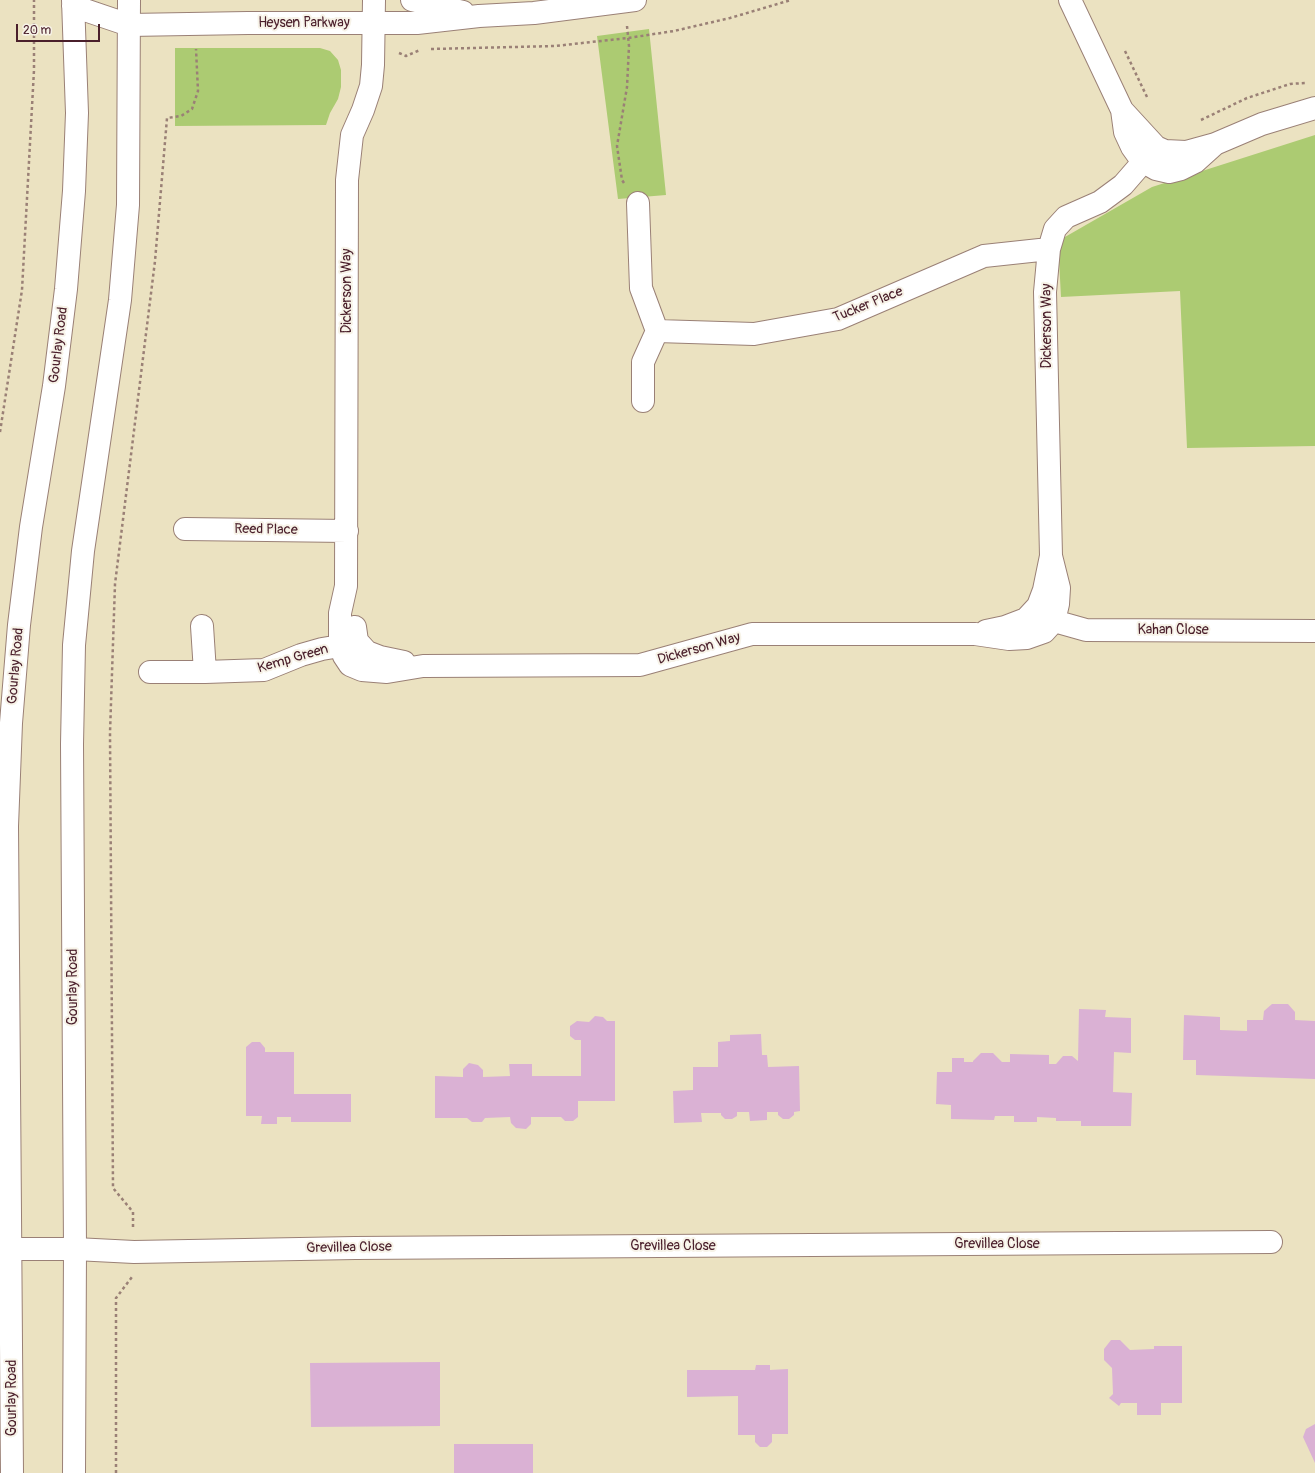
<!DOCTYPE html>
<style>
body{margin:0}
#map{position:relative;width:1315px;height:1473px;overflow:hidden;background:#ebe2c1;font-family:Pangolin,sans-serif}
canvas{display:block}
.scale{position:absolute;left:16px;top:24px;width:84px;height:18px;box-sizing:border-box;border:2px solid #4a1f2b;border-top:0;padding-left:5px;font-size:12px;line-height:14px;white-space:nowrap;color:#4a1f2b;-webkit-text-stroke:3px #f7f3e8;paint-order:stroke}
</style>
<div id="map">
<canvas width="1315" height="1473"></canvas>
<div class="scale">20 m</div>
</div>
<script>
const ctx = document.querySelector('canvas').getContext('2d');
ctx.lineJoin = 'round';
function fillPath(path, color) {
  ctx.fillStyle = color;
  ctx.fill(path, 'evenodd');
}
function shape(rows) {
  const path = new Path2D();
  for (const r of rows) {
    path.moveTo(r[0], r[1]);
    for (let i = 2; i < r.length; i += 2) path.lineTo(r[i], r[i + 1]);
  }
  return path;
}
function trace(path, color, width, dash) {
  ctx.strokeStyle = color;
  ctx.lineWidth = width;
  ctx.lineCap = dash ? 'butt' : 'round';
  ctx.setLineDash(dash || []);
  ctx.stroke(path);
}
function write(font, color, halo, rows, align = 'center') {
  ctx.font = font + ' Pangolin,sans-serif';
  ctx.lineWidth = 4;
  ctx.setLineDash([]);
  ctx.textBaseline = 'middle';
  ctx.strokeStyle = halo;
  ctx.fillStyle = color;
  for (const [text, x, y, turn = 0] of rows) {
    ctx.save();
    ctx.translate(x, y);
    ctx.rotate((+turn || 0) * Math.PI / 180);
    ctx.textAlign = isNaN(turn) ? turn : align;
    if (halo) ctx.strokeText(text, 0, 0);
    ctx.fillText(text, 0, 0);
    ctx.restore();
  }
}
fillPath(shape([
 [649,29,666,195,618,199,597,36],
 [175,48,320,48,330,51,338,60,341,70,341,87,338,99,330,113,326,125,175,126],
 [1315,135,1315,446,1187,448,1180,291,1061,297,1058,241,1152,187]
]), '#accb72');
fillPath(shape([
 [1272,1004,1288,1004,1295,1012,1295,1020,1315,1021,1315,1079,1196,1075,1196,1060,1183,1060,1184,1015,1220,1017,1220,1030,1247,1031,1247,1020,1263,1020,1264,1011],
 [1079,1009,1106,1010,1105,1017,1131,1018,1131,1053,1114,1052,1113,1092,1132,1093,1131,1126,1081,1126,1081,1121,1056,1121,1056,1118,1037,1117,1037,1122,1014,1122,1014,1116,995,1116,994,1120,951,1119,951,1105,936,1104,937,1072,952,1072,952,1058,964,1058,964,1062,973,1062,973,1061,981,1053,993,1053,1002,1062,1010,1062,1010,1054,1049,1055,1049,1064,1056,1064,1063,1056,1072,1056,1078,1061],
 [595,1016,603,1017,607,1021,615,1021,615,1101,578,1101,578,1117,573,1121,565,1121,561,1117,531,1117,531,1124,526,1129,516,1128,511,1123,510,1117,485,1118,482,1122,472,1122,467,1118,435,1118,435,1076,463,1077,463,1069,469,1063,478,1065,483,1070,483,1077,510,1076,509,1064,532,1064,532,1076,581,1076,581,1040,575,1040,570,1036,570,1026,577,1021,589,1022],
 [761,1034,762,1055,767,1055,768,1067,799,1066,800,1111,794,1112,794,1115,789,1119,783,1119,778,1115,778,1112,767,1112,767,1120,750,1121,749,1112,737,1112,737,1116,732,1119,725,1119,721,1115,721,1113,701,1113,702,1122,674,1123,673,1091,693,1090,693,1067,718,1067,718,1042,730,1041,730,1035],
 [252,1042,260,1042,265,1048,265,1052,294,1052,294,1094,351,1094,351,1122,291,1122,291,1117,277,1117,277,1124,261,1124,262,1116,246,1116,246,1047],
 [1111,1340,1120,1340,1130,1350,1154,1349,1154,1346,1182,1346,1182,1403,1161,1403,1161,1415,1137,1415,1137,1403,1121,1403,1119,1406,1109,1398,1113,1394,1112,1368,1104,1360,1104,1349],
 [440,1362,440,1426,311,1427,310,1363],
 [756,1365,770,1365,770,1370,788,1369,788,1434,772,1434,772,1442,767,1447,760,1447,755,1442,755,1435,738,1435,738,1396,687,1397,687,1370,755,1370],
 [1315,1424,1315,1463,1303,1437,1306,1429],
 [454,1444,533,1444,533,1473,454,1473]
]), '#dab1d4');
const minor = shape([
 [374,0,373,65,371,86,363,110,352,135,347,180,346,586,340,613,340,646,344,656,350,665,362,670,387,672,423,666,640,665,752,634,975,634,1009,639,1027,638,1044,632,1054,621,1058,604,1059,588,1051,556],
 [412,0,463,12],
 [1070,0,1122,110,1125,132,1132,147,1142,161,1156,169,1169,172,1181,169,1195,162,1215,144],
 [129,25,248,23,417,23,479,16,534,13,635,0],
 [1122,110,1156,147,1165,151,1186,152,1215,144,1262,124,1315,108],
 [638,203,641,288,657,331,643,362,643,401],
 [657,331,754,334,838,319,984,256,1049,249],
 [185,529,347,531],
 [1043,611,1054,621,1086,630,1315,631],
 [202,626,205,672],
 [355,627,357,641,367,652,380,657,404,662],
 [986,631,1005,627,1026,619,1038,606,1044,590,1051,556,1045,292,1049,249,1055,229,1066,217,1100,202,1123,185,1156,147],
 [150,672,205,672,264,670,301,655,322,649,340,646,357,641],
 [75,1249,134,1252,355,1248,1271,1242]
]);
const major = shape([
 [73,6,129,25],
 [11,1249,75,1249],
 [12,1473,7,826,11,723,19,625,31,527,54,386,66,289,74,191,77,113,73,0],
 [74,1473,75,1249,72,744,74,645,83,551,120,300,128,205,129,0]
]);
trace(minor, '#9a8076', 24);
trace(major, '#9a8076', 24);
trace(shape([
 [431,49,555,46,628,38,674,31,730,18,791,0],
 [1125,51,1147,97],
 [399,53,406,56,420,50],
 [1201,120,1247,98,1290,84,1305,83],
 [624,183,622,180,617,146,627,87,629,46,627,26],
 [0,432,22,290,34,70,34,0],
 [133,1227,133,1212,113,1188,110,733,115,584,155,261,167,118,181,116,192,109,198,91,196,49],
 [116,1473,116,1298,132,1277]
]), '#9a8076', 2.5, [3, 3]);
trace(minor, '#fff', 22);
trace(major, '#fff', 22);
write('14px', '#4a1f2b', '#f7f3e8', [
 ["Heysen Parkway",304,23],
 ["Dickerson Way",347,291,-90],
 ["Tucker Place",868,305,-22],
 ["Dickerson Way",1047,326,-90],
 ["Gourlay Road",59,345,-83],
 ["Reed Place",266,530,1],
 ["Kahan Close",1173,630],
 ["Dickerson Way",699,649,-16],
 ["Kemp Green",293,659,-16],
 ["Gourlay Road",16,666,-85],
 ["Gourlay Road",73,987,-90],
 ["Grevillea Close",997,1244],
 ["Grevillea Close",673,1246],
 ["Grevillea Close",349,1248,-1],
 ["Gourlay Road",12,1398,-90]
]);
</script>
